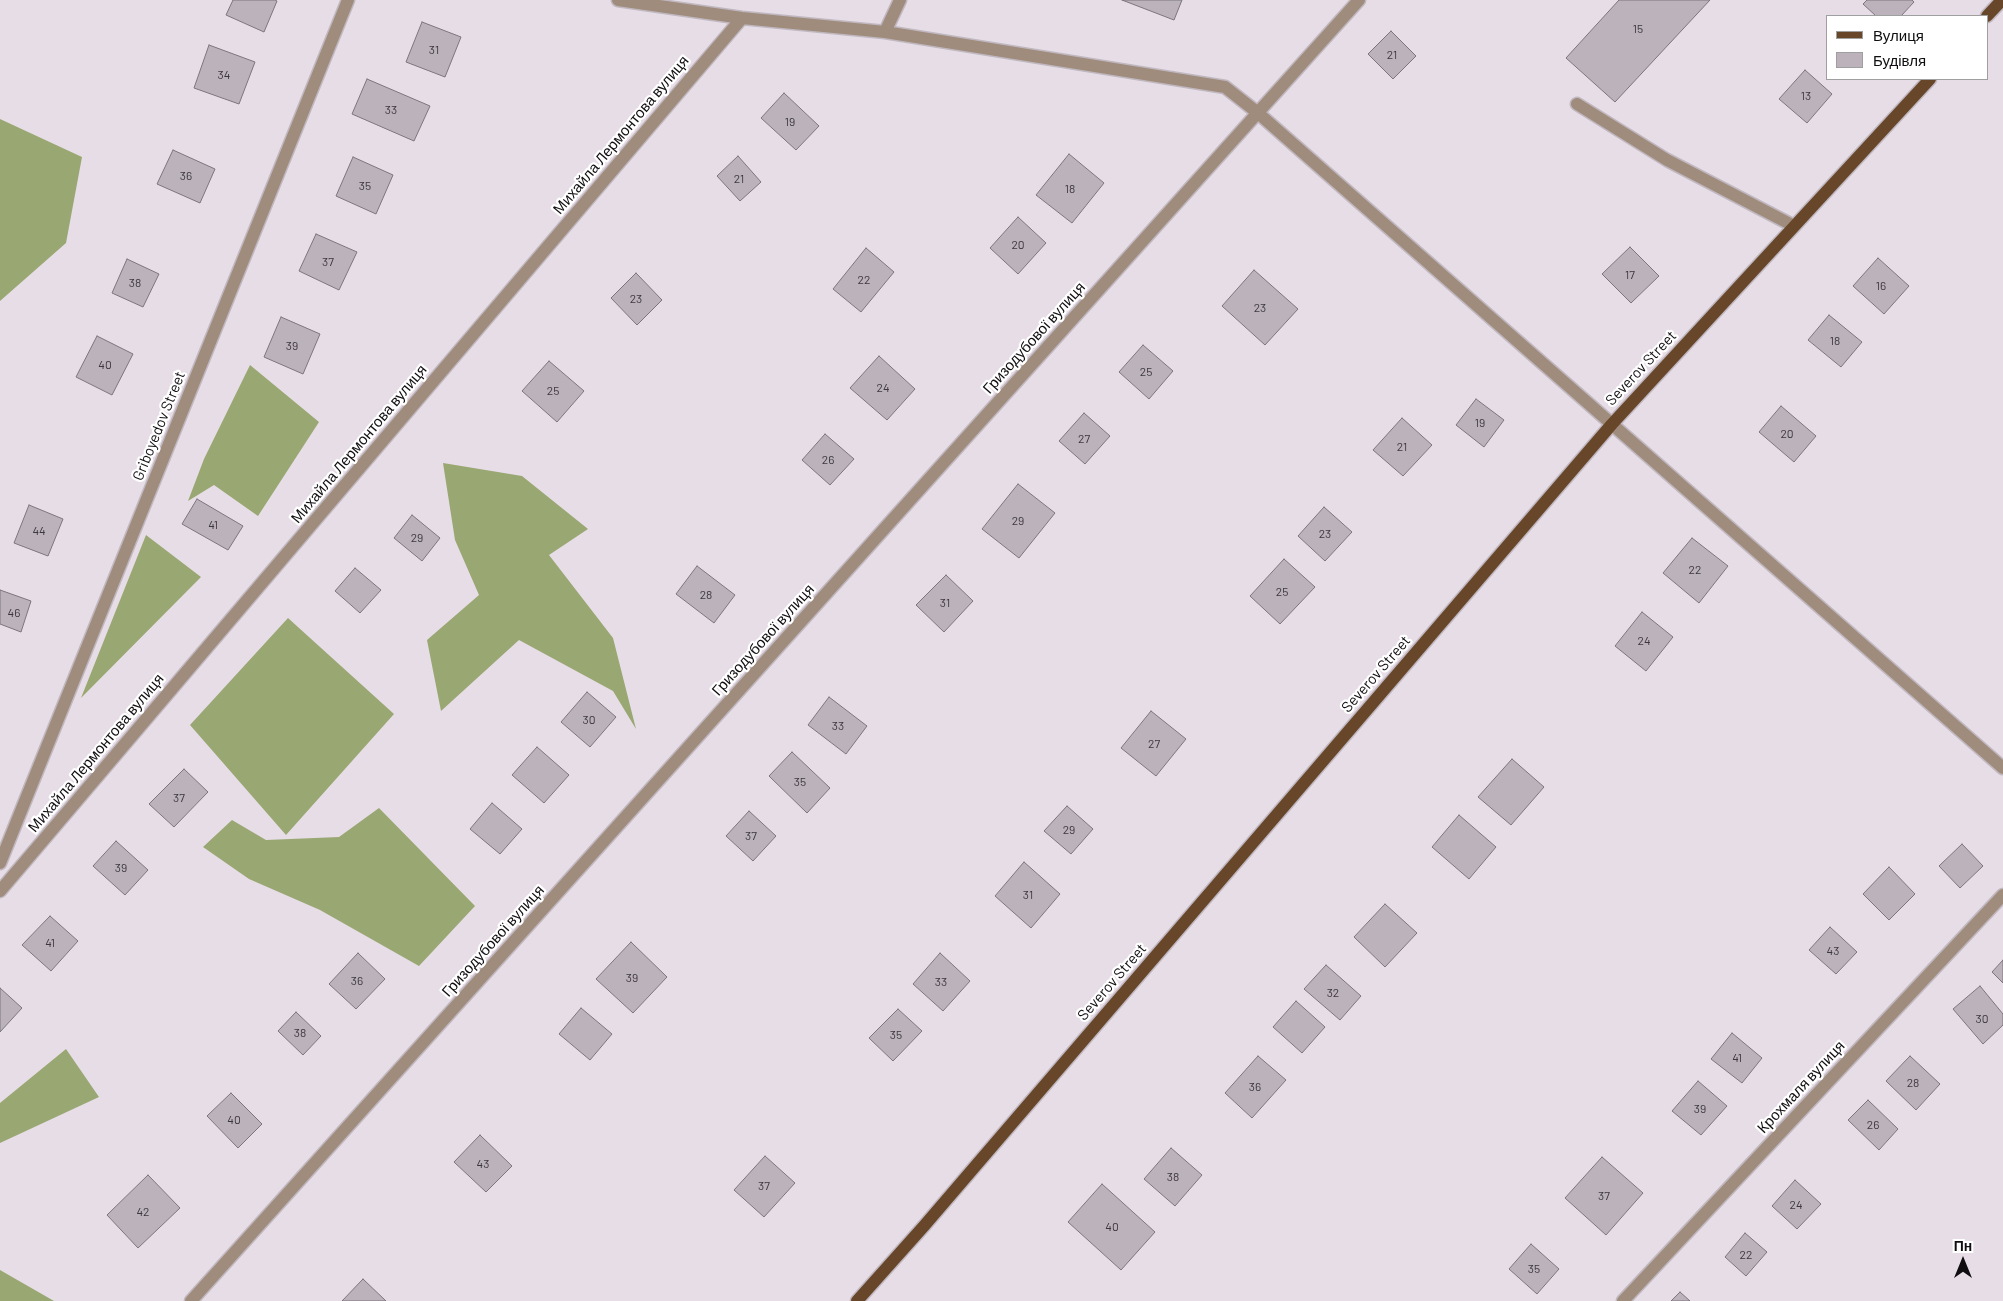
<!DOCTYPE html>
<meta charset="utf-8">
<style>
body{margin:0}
#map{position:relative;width:2003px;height:1301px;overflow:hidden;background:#e7dde6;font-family:Barlow,sans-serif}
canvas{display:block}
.legend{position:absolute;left:1826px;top:15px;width:162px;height:65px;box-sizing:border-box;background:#fff;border:1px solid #a09fa0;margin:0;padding:6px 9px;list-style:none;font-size:15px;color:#110e11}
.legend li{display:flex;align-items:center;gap:10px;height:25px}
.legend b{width:25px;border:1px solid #a09fa0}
.north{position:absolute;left:1938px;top:1236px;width:50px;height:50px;-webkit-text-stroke:4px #fff;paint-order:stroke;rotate:0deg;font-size:14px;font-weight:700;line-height:20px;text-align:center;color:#110e11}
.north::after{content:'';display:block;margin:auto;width:18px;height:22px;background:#110e11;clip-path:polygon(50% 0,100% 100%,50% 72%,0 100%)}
</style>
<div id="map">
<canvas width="2003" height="1301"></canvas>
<ul class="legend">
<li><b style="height:6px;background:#68462a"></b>Вулиця</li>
<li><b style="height:14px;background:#bbb2bc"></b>Будівля</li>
</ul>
<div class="north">Пн</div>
</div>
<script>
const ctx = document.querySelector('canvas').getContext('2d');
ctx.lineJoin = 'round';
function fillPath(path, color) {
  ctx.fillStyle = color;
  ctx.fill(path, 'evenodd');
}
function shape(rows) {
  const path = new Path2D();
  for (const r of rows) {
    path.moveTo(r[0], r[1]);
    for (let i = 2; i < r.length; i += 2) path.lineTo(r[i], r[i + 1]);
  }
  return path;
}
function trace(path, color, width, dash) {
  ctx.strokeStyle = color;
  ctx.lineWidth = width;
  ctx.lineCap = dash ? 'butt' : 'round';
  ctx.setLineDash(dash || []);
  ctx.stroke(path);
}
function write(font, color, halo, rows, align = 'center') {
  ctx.font = font + ' Barlow,sans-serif';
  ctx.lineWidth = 4.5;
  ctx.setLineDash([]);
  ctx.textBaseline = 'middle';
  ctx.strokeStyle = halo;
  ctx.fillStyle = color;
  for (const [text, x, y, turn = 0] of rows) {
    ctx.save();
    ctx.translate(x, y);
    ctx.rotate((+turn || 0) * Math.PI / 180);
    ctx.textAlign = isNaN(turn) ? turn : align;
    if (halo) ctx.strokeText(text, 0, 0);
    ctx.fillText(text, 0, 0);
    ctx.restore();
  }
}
fillPath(shape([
 [0,119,82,157,66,243,0,301],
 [250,365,319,422,258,516,214,485,188,501,204,459],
 [443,463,522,476,588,529,549,555,613,638,636,729,613,691,519,640,441,711,427,640,479,595,455,540],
 [146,535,201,577,81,698],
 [288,618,394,714,286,835,190,725],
 [379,808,475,906,419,966,320,910,249,879,203,847,232,820,266,840,339,837],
 [66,1049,99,1097,0,1143,0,1103],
 [0,1270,54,1301,0,1301]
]), '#99a773');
const building = shape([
 [233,0,275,0,277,1,264,32,226,15,233,0],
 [1122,0,1182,0,1174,20,1122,0],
 [1619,0,1710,0,1615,102,1566,58,1619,0],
 [1867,0,1912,0,1914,2,1901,16,1876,16,1863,4,1867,0],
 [422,22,461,37,445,77,406,62,422,22],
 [1391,31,1416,56,1393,79,1368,54,1391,31],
 [209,45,255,62,239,104,194,88,209,45],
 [1805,70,1832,94,1807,123,1779,99,1805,70],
 [367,79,430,106,414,141,352,114,367,79],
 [784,93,819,126,796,150,761,118,784,93],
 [173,150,215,169,200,203,157,184,173,150],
 [1069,154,1104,183,1072,223,1036,195,1069,154],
 [738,156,761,182,740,201,717,176,738,156],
 [353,157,393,175,376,214,336,196,353,157],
 [1018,217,1046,243,1018,274,990,248,1018,217],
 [316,234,357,252,339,290,299,271,316,234],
 [1630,247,1659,276,1631,303,1602,274,1630,247],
 [866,248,894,272,861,312,833,289,866,248],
 [1878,258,1909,286,1884,314,1853,286,1878,258],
 [127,259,159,274,143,307,112,293,127,259],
 [1254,270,1298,309,1265,345,1222,306,1254,270],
 [636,273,662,300,637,325,611,298,636,273],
 [1829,315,1862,342,1841,367,1808,340,1829,315],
 [281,317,320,334,303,374,264,357,281,317],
 [97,336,133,354,112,395,76,377,97,336],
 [1143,345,1173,371,1149,399,1119,372,1143,345],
 [879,356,915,389,887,420,850,388,879,356],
 [549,361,584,391,557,422,522,391,549,361],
 [1476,399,1504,420,1484,447,1456,425,1476,399],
 [1781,406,1816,436,1794,462,1759,432,1781,406],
 [1084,413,1110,436,1085,464,1059,441,1084,413],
 [1402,418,1432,445,1403,476,1373,450,1402,418],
 [825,434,854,459,830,485,802,460,825,434],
 [1018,484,1055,513,1019,558,982,529,1018,484],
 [197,499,243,526,228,550,182,524,197,499],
 [29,505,63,519,48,556,14,543,29,505],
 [1324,507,1352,532,1325,561,1298,536,1324,507],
 [412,515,440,538,422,561,394,538,412,515],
 [1692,538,1728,566,1699,603,1663,573,1692,538],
 [1284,559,1315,587,1280,624,1250,596,1284,559],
 [697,566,735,595,714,623,676,594,697,566],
 [355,568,381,590,360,613,335,591,355,568],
 [946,575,973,601,944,632,916,605,946,575],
 [0,590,31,601,21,632,0,624,0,590],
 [1642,612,1673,637,1646,671,1615,646,1642,612],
 [587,692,616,717,590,747,561,722,587,692],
 [829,697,867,726,846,754,808,725,829,697],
 [1151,711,1186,739,1156,776,1121,748,1151,711],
 [537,747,569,775,544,803,512,775,537,747],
 [792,752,830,788,807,813,769,776,792,752],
 [1512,759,1544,787,1511,825,1478,797,1512,759],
 [184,769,208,792,174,827,149,804,184,769],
 [492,803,522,829,500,854,470,829,492,803],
 [1067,806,1093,829,1071,854,1044,831,1067,806],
 [749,811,776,836,753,861,726,836,749,811],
 [1459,815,1496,847,1469,879,1432,847,1459,815],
 [116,841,148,870,125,895,93,866,116,841],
 [1962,844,1983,866,1960,888,1939,866,1962,844],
 [1024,862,1060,894,1031,928,995,896,1024,862],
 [1889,867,1915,894,1889,920,1863,894,1889,867],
 [1385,904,1417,933,1385,967,1354,937,1385,904],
 [50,916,78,941,51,971,22,945,50,916],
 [1830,927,1857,952,1836,974,1809,950,1830,927],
 [631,942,667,977,633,1013,596,979,631,942],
 [358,953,385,979,356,1009,329,984,358,953],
 [940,953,970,981,943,1011,913,984,940,953],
 [2003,960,2003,983,1992,972,2003,960],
 [1326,965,1361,996,1340,1020,1304,989,1326,965],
 [1980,986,2003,1014,2003,1025,1983,1044,1953,1009,1980,986],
 [0,988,22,1008,0,1032,0,988],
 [1296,1001,1325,1027,1302,1053,1273,1027,1296,1001],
 [581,1008,612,1034,590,1060,559,1034,581,1008],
 [898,1009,922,1031,893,1061,869,1038,898,1009],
 [296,1012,321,1036,303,1055,278,1031,296,1012],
 [1732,1033,1762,1058,1742,1083,1711,1059,1732,1033],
 [1258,1056,1286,1080,1252,1118,1225,1093,1258,1056],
 [1910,1056,1940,1084,1916,1110,1886,1081,1910,1056],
 [1698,1081,1727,1106,1701,1135,1672,1111,1698,1081],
 [231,1093,262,1124,238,1148,207,1116,231,1093],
 [1868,1100,1898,1129,1879,1150,1848,1120,1868,1100],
 [480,1135,512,1166,486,1192,454,1162,480,1135],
 [1171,1148,1202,1175,1175,1206,1144,1179,1171,1148],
 [765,1156,795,1183,764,1217,734,1190,765,1156],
 [1602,1157,1643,1193,1606,1235,1565,1198,1602,1157],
 [148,1175,180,1208,138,1248,107,1215,148,1175],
 [1795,1180,1821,1204,1797,1229,1772,1206,1795,1180],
 [1102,1184,1155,1232,1121,1270,1068,1222,1102,1184],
 [1745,1233,1767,1252,1746,1276,1725,1257,1745,1233],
 [1531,1244,1559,1269,1537,1294,1509,1269,1531,1244],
 [363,1279,386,1301,342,1301,363,1279],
 [1680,1292,1690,1301,1671,1301,1680,1292]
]);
fillPath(building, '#bbb2bc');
trace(building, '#7d757e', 1);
const minor = shape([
 [618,0,742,18,885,32,1225,87,1258,113,2003,768],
 [885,32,900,0],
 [1577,104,1667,160,1794,226],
 [0,863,348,0],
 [0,891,742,18],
 [191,1301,1359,0],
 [1623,1301,2003,895]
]);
const major = shape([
 [1987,16,2002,0],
 [857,1301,924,1226,1612,424,1930,79]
]);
trace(minor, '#c0b8c0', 15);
trace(major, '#c0b8c0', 15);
trace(minor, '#a08c7c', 12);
trace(major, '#68462a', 12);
write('12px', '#3c373c', null, [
 ["15",1638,29],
 ["31",434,50],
 ["21",1392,55],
 ["34",224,75],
 ["13",1806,96],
 ["33",391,110],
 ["19",790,122],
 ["36",186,176],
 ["21",739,179],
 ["35",365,186],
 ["18",1070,189],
 ["20",1018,245],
 ["37",328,262],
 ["17",1630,275],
 ["22",864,280],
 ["38",135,283],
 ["16",1881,286],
 ["23",636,299],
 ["23",1260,308],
 ["18",1835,341],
 ["39",292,346],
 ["40",105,365],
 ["25",1146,372],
 ["24",883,388],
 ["25",553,391],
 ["19",1480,423],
 ["20",1787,434],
 ["27",1084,439],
 ["21",1402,447],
 ["26",828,460],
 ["29",1018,521],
 ["41",213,525],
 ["44",39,531],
 ["23",1325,534],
 ["29",417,538],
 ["22",1695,570],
 ["25",1282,592],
 ["28",706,595],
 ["31",945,603],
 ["46",14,613],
 ["24",1644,641],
 ["30",589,720],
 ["33",838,726],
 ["27",1154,744],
 ["35",800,782],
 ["37",179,798],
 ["29",1069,830],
 ["37",751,836],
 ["39",121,868],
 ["31",1028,895],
 ["41",50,943],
 ["43",1833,951],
 ["39",632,978],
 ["36",357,981],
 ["33",941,982],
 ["32",1333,993],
 ["30",1982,1019],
 ["38",300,1033],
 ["35",896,1035],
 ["41",1737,1058],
 ["28",1913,1083],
 ["36",1255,1087],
 ["39",1700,1109],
 ["40",234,1120],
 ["26",1873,1125],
 ["43",483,1164],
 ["38",1173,1177],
 ["37",764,1186],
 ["37",1604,1196],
 ["24",1796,1205],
 ["42",143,1212],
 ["40",1112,1227],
 ["22",1746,1255],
 ["35",1534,1269]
]);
write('15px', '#110e11', '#fff', [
 ["Михайла Лермонтова вулиця",621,135,-50],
 ["Гризодубової вулиця",1034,338,-48],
 ["Severov Street",1641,368,-47],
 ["Griboyedov Street",159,426,-68],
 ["Михайла Лермонтова вулиця",359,444,-50],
 ["Гризодубової вулиця",763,640,-48],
 ["Severov Street",1376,674,-49],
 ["Михайла Лермонтова вулиця",96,753,-50],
 ["Гризодубової вулиця",493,941,-48],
 ["Severov Street",1112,982,-49],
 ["Крохмаля вулиця",1801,1087,-47]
]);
</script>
